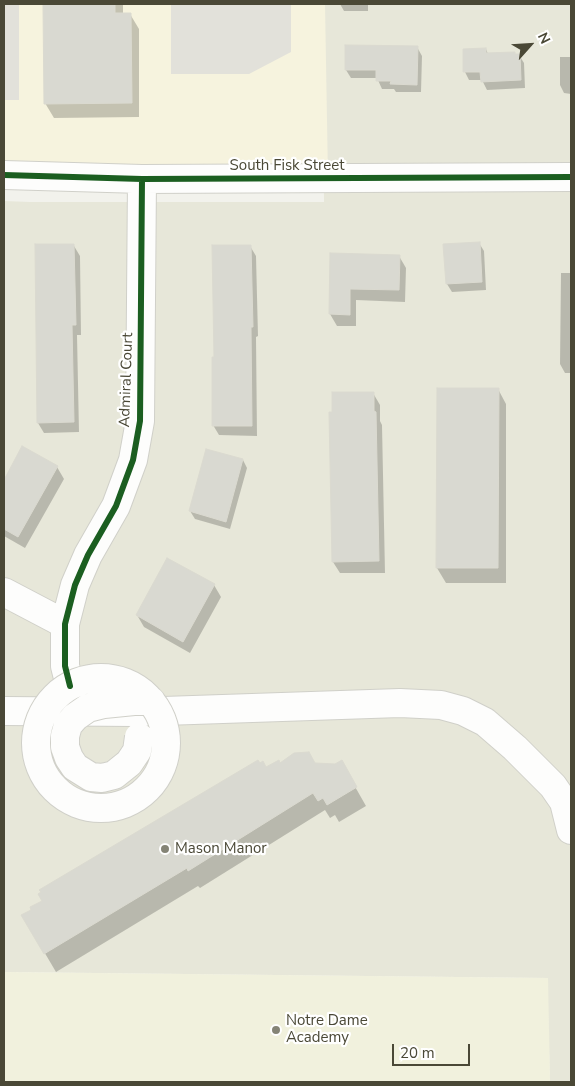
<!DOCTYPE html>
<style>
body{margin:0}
#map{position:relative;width:575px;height:1086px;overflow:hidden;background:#f2f2ec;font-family:"Nunito Sans",sans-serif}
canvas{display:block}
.frame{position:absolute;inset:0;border:5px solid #4a4836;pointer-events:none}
.north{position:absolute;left:505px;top:20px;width:50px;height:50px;-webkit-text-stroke:4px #fff;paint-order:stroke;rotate:64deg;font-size:14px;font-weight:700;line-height:20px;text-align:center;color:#4a4836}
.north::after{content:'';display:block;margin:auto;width:18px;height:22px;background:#4a4836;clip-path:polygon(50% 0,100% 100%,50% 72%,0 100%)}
.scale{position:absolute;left:392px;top:1044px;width:78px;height:22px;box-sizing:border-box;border:2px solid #4a4836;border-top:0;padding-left:6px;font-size:15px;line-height:18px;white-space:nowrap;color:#4a4836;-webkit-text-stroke:4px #fff;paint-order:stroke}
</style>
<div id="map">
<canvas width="575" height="1086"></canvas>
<div class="frame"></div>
<div class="north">N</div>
<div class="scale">20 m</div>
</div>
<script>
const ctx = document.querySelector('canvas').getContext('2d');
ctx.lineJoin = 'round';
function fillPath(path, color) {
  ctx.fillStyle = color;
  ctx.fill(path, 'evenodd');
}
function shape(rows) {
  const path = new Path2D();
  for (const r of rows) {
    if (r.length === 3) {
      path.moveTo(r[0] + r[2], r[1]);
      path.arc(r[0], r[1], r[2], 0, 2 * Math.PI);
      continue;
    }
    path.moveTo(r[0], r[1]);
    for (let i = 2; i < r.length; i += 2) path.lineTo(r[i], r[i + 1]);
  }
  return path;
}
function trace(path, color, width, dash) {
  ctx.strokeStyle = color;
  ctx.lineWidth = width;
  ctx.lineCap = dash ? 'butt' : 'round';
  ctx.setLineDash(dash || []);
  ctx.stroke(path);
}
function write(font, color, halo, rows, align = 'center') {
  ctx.font = font + ' "Nunito Sans",sans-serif';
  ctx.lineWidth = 4.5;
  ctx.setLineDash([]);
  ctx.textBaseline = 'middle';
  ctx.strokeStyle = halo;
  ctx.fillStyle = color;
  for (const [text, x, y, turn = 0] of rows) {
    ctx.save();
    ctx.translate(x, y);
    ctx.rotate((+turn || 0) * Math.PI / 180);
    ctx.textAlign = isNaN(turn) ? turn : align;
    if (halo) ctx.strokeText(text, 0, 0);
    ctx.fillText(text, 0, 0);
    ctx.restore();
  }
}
fillPath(shape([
 [323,4,571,4,571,1082,550,1082,547,978,4,972,4,201,30,202,324,202]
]), '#e7e7d9');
fillPath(shape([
 [4,4,325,4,328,178,4,175]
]), '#f6f3de');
fillPath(shape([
 [4,4,19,4,19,100,4,100],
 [171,4,291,4,291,52,249,74,171,74]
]), '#e2e1da');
fillPath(shape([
 [4,972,548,978,550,1082,4,1082]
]), '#f1f1dd');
fillPath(shape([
 [44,4,123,4,123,14,130,14,139,29,139,117,54,118,45,103],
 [340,4,368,4,368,11,344,11],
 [417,47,422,56,421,92,396,92,394,89,382,89,377,78,351,78,346,70],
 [486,49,488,54,519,55,524,63,525,88,487,90,482,80,469,80,465,72,464,50],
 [560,57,571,57,571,94,564,93,560,85],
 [479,243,484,251,486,290,452,292,447,284],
 [74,246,80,256,81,335,77,335,79,432,44,433,38,423],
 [250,246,256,256,258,336,256,337,257,436,219,435,213,425,215,359],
 [332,254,399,256,406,268,405,302,356,300,356,326,337,326,330,314],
 [561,273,571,273,571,373,565,373,560,364],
 [498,389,506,404,506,583,446,583,437,568],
 [373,393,380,405,380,421,382,425,385,573,340,573,333,562],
 [23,448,57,467,64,479,25,548,4,536,4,482],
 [243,460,247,468,230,529,195,519,190,511],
 [168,560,214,585,221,597,190,653,144,627,137,615],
 [341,762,366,806,339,822,335,815,330,818,325,810,200,888,198,886,56,972,23,916,266,769,280,764,335,765]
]), '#0003');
const building = shape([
 [43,4,115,4,115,13,131,13,132,103,44,104,43,4],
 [345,45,418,46,417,85,390,84,391,81,376,81,376,70,345,70,345,45],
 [486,48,486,53,515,52,515,54,520,54,521,80,481,82,480,72,463,72,463,49,486,48],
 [480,242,482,282,446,284,443,244,480,242],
 [35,244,74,244,76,325,72,325,74,422,37,423,35,244],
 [212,245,251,245,253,327,251,327,252,426,212,426,212,357,214,357,212,245],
 [330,253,400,255,399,290,350,289,350,315,329,314,330,253],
 [437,388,499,388,498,568,436,568,437,388],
 [332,392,374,392,374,411,376,412,379,561,332,562,329,412,332,412,332,392],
 [22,446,58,466,18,537,4,529,4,480,22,446],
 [206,449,243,459,226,522,189,511,206,449],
 [167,558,215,584,183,642,136,615,167,558],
 [309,752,315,763,335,764,342,760,357,787,327,805,323,798,318,801,313,793,188,871,187,868,44,954,21,915,31,910,30,907,42,901,38,894,41,892,39,890,258,760,260,763,263,761,266,767,279,760,280,763,294,753,309,752]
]);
fillPath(building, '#d9d9d1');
trace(building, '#dbdad0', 1);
const minor = shape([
 [4,175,142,179,571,177],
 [4,592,65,624],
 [70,686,65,666,65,624,75,585,88,555,116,506,133,460,140,421,142,179],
 [4,711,134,712,400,703,441,705,463,711,485,722,515,748,553,786,564,802,571,830]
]);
trace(minor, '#d0d0c9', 30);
trace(minor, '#fdfdfc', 28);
const minorBridge = shape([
 [101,743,65],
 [139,737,137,751,129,763,114,775,102,778,91,777,75,767,69,758,65,747,65,736,68,725,75,717,88,708,104,704,134,701,151,701]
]);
trace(minorBridge, '#d0d0c9', 30, []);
trace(minorBridge, '#fdfdfc', 28);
trace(shape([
 [4,175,142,179,571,177],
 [70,686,65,666,65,624,75,585,88,555,116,506,133,460,140,421,142,179]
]), '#1b5e20', 6);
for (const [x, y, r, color] of [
 [165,849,5,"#858476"],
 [276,1030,5,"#858476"]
]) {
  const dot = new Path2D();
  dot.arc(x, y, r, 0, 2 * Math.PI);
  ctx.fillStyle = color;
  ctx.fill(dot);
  trace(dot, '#fff', 2);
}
write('15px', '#4a4836', '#fff', [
 ["South Fisk Street",287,166],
 ["Admiral Court",127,380,-88]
]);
write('15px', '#4a4836', '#fff', [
 ["Mason Manor",175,849],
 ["Notre Dame",286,1021],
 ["Academy",286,1038]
], 'left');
</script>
